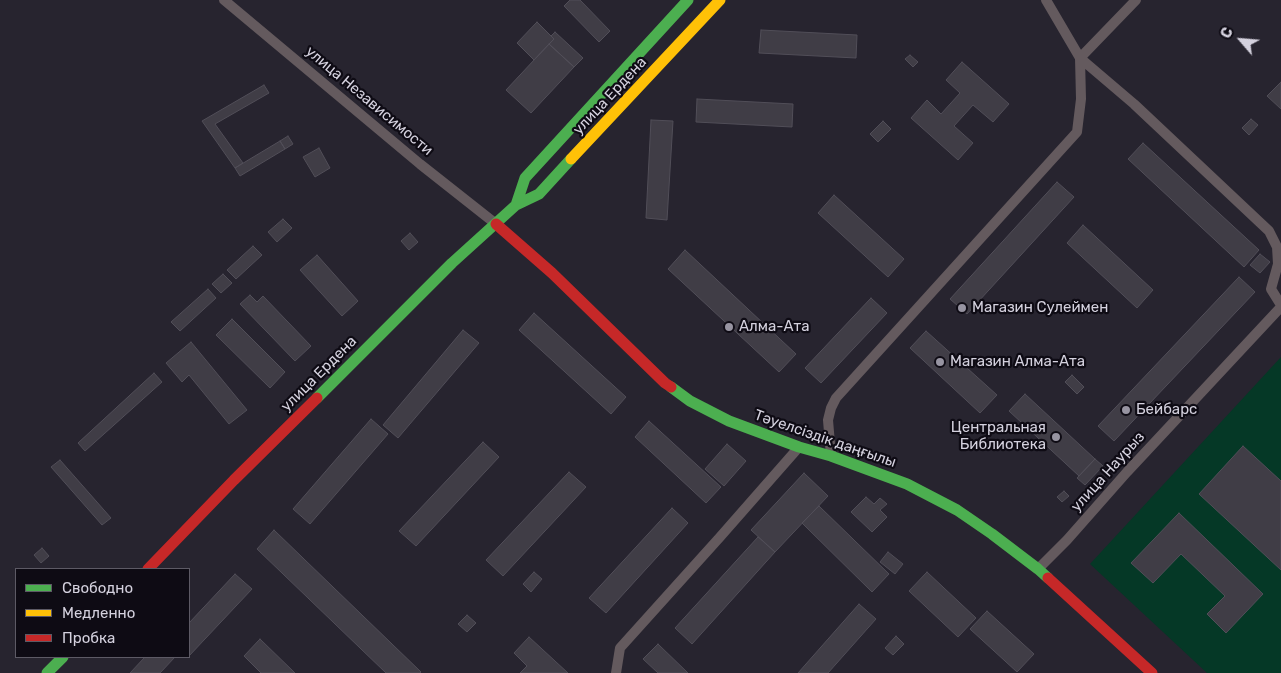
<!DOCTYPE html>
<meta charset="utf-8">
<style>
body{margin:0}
#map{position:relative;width:1281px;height:673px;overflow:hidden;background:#27242f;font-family:Rubik,sans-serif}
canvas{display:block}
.legend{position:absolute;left:15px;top:568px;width:175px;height:90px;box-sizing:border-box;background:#0e0b14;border:1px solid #5d5a65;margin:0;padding:6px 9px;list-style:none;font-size:15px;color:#d4d1de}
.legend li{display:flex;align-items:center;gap:10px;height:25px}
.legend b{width:25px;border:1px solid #5d5a65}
.north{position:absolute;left:1216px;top:15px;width:50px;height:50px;-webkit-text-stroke:4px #0e0b14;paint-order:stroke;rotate:297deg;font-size:14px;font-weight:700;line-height:20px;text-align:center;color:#d4d1de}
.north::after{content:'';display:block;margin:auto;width:18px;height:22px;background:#d4d1de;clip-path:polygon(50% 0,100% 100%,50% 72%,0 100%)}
</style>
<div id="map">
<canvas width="1281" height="673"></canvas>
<ul class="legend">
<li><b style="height:6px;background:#4caf50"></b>Свободно</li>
<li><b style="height:6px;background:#ffc107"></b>Медленно</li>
<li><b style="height:6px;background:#c62828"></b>Пробка</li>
</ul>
<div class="north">С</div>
</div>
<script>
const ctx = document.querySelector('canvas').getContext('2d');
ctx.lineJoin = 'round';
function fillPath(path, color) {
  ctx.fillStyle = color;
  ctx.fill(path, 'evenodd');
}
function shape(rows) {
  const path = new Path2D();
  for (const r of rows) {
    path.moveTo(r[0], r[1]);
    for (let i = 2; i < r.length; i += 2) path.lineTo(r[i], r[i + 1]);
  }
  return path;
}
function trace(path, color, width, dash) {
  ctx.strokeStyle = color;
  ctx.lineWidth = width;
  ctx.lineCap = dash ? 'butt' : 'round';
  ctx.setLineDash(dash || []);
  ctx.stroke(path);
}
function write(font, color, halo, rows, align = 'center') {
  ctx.font = font + ' Rubik,sans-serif';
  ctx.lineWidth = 4.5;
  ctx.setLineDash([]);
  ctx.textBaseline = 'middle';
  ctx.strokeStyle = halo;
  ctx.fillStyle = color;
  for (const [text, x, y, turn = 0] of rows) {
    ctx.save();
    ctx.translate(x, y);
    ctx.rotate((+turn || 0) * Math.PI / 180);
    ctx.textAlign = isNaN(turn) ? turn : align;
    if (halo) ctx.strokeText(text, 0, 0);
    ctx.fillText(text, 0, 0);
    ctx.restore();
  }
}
fillPath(shape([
 [1281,357,1281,673,1207,673,1090,564]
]), '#053826');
const building = shape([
 [570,0,580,0,610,31,599,42,564,6,570,0],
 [537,22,554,39,534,60,517,43,537,22],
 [761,30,857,35,856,58,759,53,761,30],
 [555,32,583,58,574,67,549,44,554,39,551,36,555,32],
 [549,44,574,67,531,113,506,90,549,44],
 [910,55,918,62,913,67,905,59,910,55],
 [962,62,1009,104,993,122,973,105,954,126,973,143,958,160,911,118,927,100,941,114,960,93,946,80,962,62],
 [1281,82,1281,109,1267,96,1281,82],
 [264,85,269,93,215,124,243,163,235,168,202,121,264,85],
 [697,99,793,104,792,127,696,122,697,99],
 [1251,119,1258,125,1249,135,1242,128,1251,119],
 [651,120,673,121,667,220,646,218,651,120],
 [883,121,891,129,878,142,870,134,883,121],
 [288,136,293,144,285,149,280,141,288,136],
 [280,141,285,149,240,176,235,168,280,141],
 [1143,143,1259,250,1244,267,1128,159,1143,143],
 [319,148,330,168,315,177,303,157,319,148],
 [1057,182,1074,197,967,314,950,299,1057,182],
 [834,195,904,259,888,277,818,213,834,195],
 [283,219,292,228,277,242,268,232,283,219],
 [1083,225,1153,290,1137,308,1067,243,1083,225],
 [410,233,418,242,409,250,401,241,410,233],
 [253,246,262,255,236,279,227,270,253,246],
 [685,250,796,354,779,372,668,269,685,250],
 [1260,254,1270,262,1260,273,1250,265,1260,254],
 [317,255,358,301,342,316,300,270,317,255],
 [223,274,232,283,221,293,212,284,223,274],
 [1239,277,1255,292,1114,441,1098,426,1239,277],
 [208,289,216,298,180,331,171,322,208,289],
 [250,295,257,302,263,296,311,346,295,361,240,304,250,295],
 [871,298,887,313,821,383,805,368,871,298],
 [534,313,626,397,611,414,519,330,534,313],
 [232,319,285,372,270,388,216,335,232,319],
 [463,330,479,343,398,438,383,425,463,330],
 [926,331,997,395,980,413,910,348,926,331],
 [191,342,247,410,229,424,189,375,182,382,166,363,191,342],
 [154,373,162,382,85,451,78,443,154,373],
 [1072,375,1084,387,1077,394,1065,382,1072,375],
 [1025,394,1095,459,1079,476,1009,411,1025,394],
 [371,419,388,434,310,524,293,509,371,419],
 [649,421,721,487,706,503,635,437,649,421],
 [483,442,499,457,416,546,399,531,483,442],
 [727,444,746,461,724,486,705,469,727,444],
 [1243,446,1281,481,1281,570,1199,494,1243,446],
 [1095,459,1103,466,1085,485,1077,478,1095,459],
 [60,460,111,518,102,525,51,467,60,460],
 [569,472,586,487,503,576,486,560,569,472],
 [804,473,828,496,775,552,751,530,804,473],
 [1064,491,1069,496,1062,502,1057,497,1064,491],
 [866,497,874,504,880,498,887,504,880,510,887,517,872,532,851,512,866,497],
 [819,506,889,574,872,592,802,523,819,506],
 [672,508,688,523,606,613,589,598,672,508],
 [1179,513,1263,594,1226,633,1207,614,1225,596,1181,554,1153,583,1131,563,1179,513],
 [274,530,421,672,420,673,386,673,257,549,274,530],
 [758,537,775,552,692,644,675,628,758,537],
 [42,548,49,556,41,563,34,555,42,548],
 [888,552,903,564,895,574,880,562,888,552],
 [534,572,542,579,531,592,523,584,534,572],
 [927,572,976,618,958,637,909,591,927,572],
 [235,574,252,589,189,656,189,623,235,574],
 [859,604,876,619,828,673,798,673,859,604],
 [987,611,1034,654,1017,672,970,629,987,611],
 [467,615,476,623,467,632,458,624,467,615],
 [896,636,904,644,893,655,885,648,896,636],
 [529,637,568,673,520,673,527,666,514,653,529,637],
 [260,639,295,673,261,673,244,656,260,639],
 [658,644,688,673,658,673,643,659,658,644],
 [145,657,175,657,160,673,130,673,145,657]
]);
fillPath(building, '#403d46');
trace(building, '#514e58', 1);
trace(shape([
 [224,0,420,164,496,224],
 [1046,0,1080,58,1134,104,1269,231,1277,247,1278,264,1271,289,1281,305],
 [831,456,828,420,831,408,836,398,1077,132,1081,99,1080,58,1136,0],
 [1038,569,1067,540,1127,472,1281,307],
 [616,673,620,648,720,537,799,447]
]), '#645a5e', 10);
trace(shape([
 [516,205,525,178,688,0],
 [671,387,690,401,729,421,799,447,831,456,907,484,957,510,992,534,1038,569,1048,578],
 [317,398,452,263,516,205,539,194,571,159],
 [47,673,63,657]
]), '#4caf50', 11);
trace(shape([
 [571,159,720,0]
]), '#ffc107', 11);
trace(shape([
 [496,224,552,273,665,383,671,387],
 [148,569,234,480,317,398],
 [1048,578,1152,673]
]), '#c62828', 11);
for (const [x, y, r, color] of [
 [962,308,5,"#9794a1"],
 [729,327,5,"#9794a1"],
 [940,362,5,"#9794a1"],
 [1126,410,5,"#9794a1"],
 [1056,437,5,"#9794a1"]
]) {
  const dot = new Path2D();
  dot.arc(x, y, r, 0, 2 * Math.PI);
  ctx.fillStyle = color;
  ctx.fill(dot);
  trace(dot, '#0e0b14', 2);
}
write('15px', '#d4d1de', '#0e0b14', [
 ["улица Ердена",610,96,-47],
 ["улица Независимости",369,101,40],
 ["улица Ердена",319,374,-45],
 ["Тәуелсіздік даңғылы",825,439,19],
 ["улица Наурыз",1108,472,-48]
]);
write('15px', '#d4d1de', '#0e0b14', [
 ["Магазин Сулеймен",972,308],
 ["Алма-Ата",739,327],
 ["Магазин Алма-Ата",950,362],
 ["Бейбарс",1136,410],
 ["Центральная",1046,428,"right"],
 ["Библиотека",1046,445,"right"]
], 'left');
</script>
